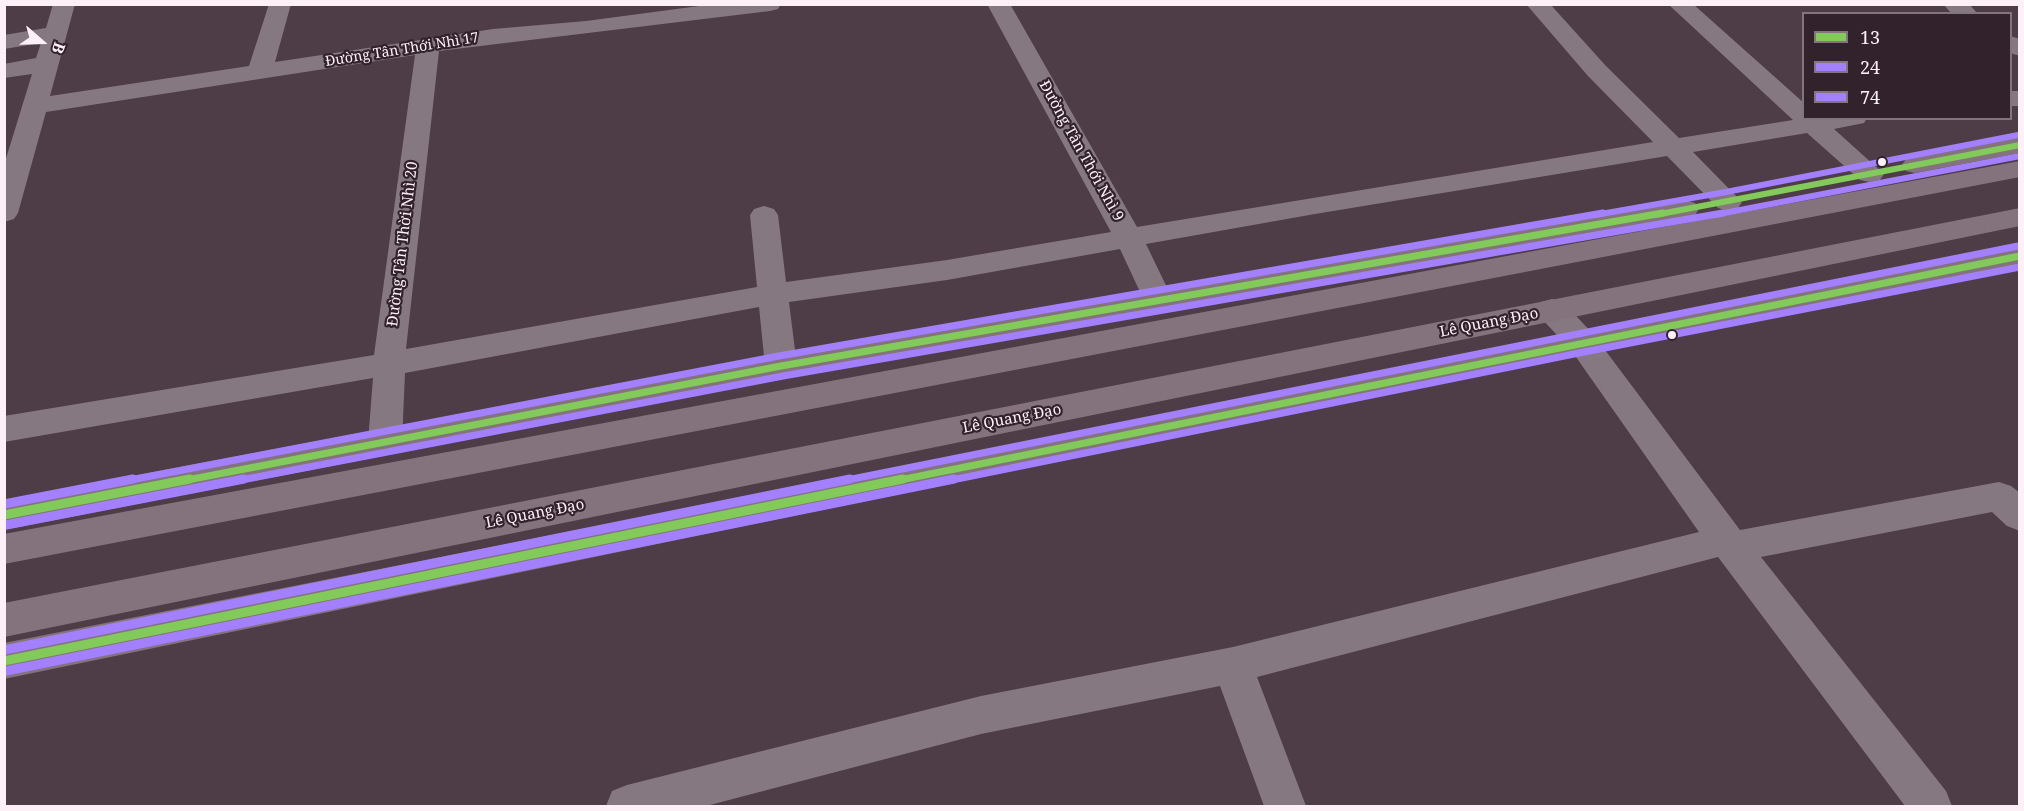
<!DOCTYPE html>
<meta charset="utf-8">
<style>
body{margin:0}
#map{position:relative;width:2024px;height:811px;overflow:hidden;background:#4e3c47;font-family:"Noto Serif",serif}
canvas{display:block}
.frame{position:absolute;inset:0;border:6px solid #fef0f7;pointer-events:none}
.legend{position:absolute;left:1802px;top:12px;width:210px;height:108px;box-sizing:border-box;background:#31222b;border:2px solid #83747d;margin:0;padding:8px 10px;list-style:none;font-size:18px;color:#fef0f7}
.legend li{display:flex;align-items:center;gap:12px;height:30px}
.legend b{width:30px;border:2px solid #83747d}
.north{position:absolute;left:12px;top:12px;width:60px;height:60px;-webkit-text-stroke:4px #31222b;paint-order:stroke;rotate:110deg;font-size:16px;font-weight:700;line-height:24px;text-align:center;color:#fef0f7}
.north::after{content:'';display:block;margin:auto;width:21px;height:27px;background:#fef0f7;clip-path:polygon(50% 0,100% 100%,50% 72%,0 100%)}
</style>
<div id="map">
<canvas width="2024" height="811"></canvas>
<div class="frame"></div>
<ul class="legend">
<li><b style="height:8px;background:#82ca5a"></b>13</li>
<li><b style="height:8px;background:#a380ff"></b>24</li>
<li><b style="height:8px;background:#a380ff"></b>74</li>
</ul>
<div class="north">B</div>
</div>
<script>
const ctx = document.querySelector('canvas').getContext('2d');
ctx.lineJoin = 'round';
function shape(rows) {
  const path = new Path2D();
  for (const r of rows) {
    path.moveTo(r[0], r[1]);
    for (let i = 2; i < r.length; i += 2) path.lineTo(r[i], r[i + 1]);
  }
  return path;
}
function fillPath(path, color) {
  ctx.fillStyle = color;
  ctx.fill(path, 'evenodd');
}
function trace(path, color, width, dash) {
  ctx.strokeStyle = color;
  ctx.lineWidth = width;
  ctx.lineCap = dash ? 'butt' : 'round';
  ctx.setLineDash(dash || []);
  ctx.stroke(path);
}
function write(font, color, halo, rows, align = 'center') {
  ctx.font = font + ' "Noto Serif",serif';
  ctx.lineWidth = 4.5;
  ctx.setLineDash([]);
  ctx.textBaseline = 'middle';
  ctx.strokeStyle = halo;
  ctx.fillStyle = color;
  for (const [text, x, y, turn = 0] of rows) {
    ctx.save();
    ctx.translate(x, y);
    ctx.rotate((+turn || 0) * Math.PI / 180);
    ctx.textAlign = isNaN(turn) ? turn : align;
    if (halo) ctx.strokeText(text, 0, 0);
    ctx.fillText(text, 0, 0);
    ctx.restore();
  }
}
fillPath(shape([
 [53,4,75,4,50,96,249,66,269,4,291,4,275,62,493,29,586,21,714,4,781,4,778,9,770,11,439,51,406,349,757,287,750,215,754,209,764,206,774,209,778,215,786,282,947,260,1111,232,987,4,1010,4,1137,227,1653,142,1588,76,1526,4,1550,4,1606,66,1679,138,1793,120,1668,4,1693,4,1804,103,1804,118,1867,118,1864,123,1834,129,1884,174,1880,180,1870,182,1860,180,1807,133,1693,152,1742,202,1738,208,1728,211,1718,208,1667,156,1315,214,1146,244,1173,300,1169,307,1158,310,1147,307,1120,249,947,280,789,302,797,366,792,374,781,378,770,374,765,366,759,307,405,373,402,442,397,451,385,455,373,451,368,442,373,378,4,442,4,416,374,355,415,55,46,112,18,213,14,219,4,222,4,165,32,74,4,78,4,64,36,58,41,43,4,49,4,35,46,28,53,4],
 [1943,4,1969,4,1978,14,1952,14,1943,4],
 [2010,36,2020,39,2020,56,2010,53,2010,36],
 [2010,91,2020,91,2020,106,2010,106,2010,91],
 [1552,299,1563,302,1593,334,1740,530,1999,482,2011,486,2020,493,2020,531,2007,526,1992,512,1761,557,1946,791,1952,806,1905,806,1718,557,1257,677,1306,806,1264,806,1220,686,981,734,706,806,606,806,612,791,627,785,981,696,1233,647,1699,532,1571,350,1541,318,1537,310,1541,302,1552,299]
]), '#867880');
fillPath(shape([
 [2020,137,2020,153,1915,173,1906,171,1902,165,1906,159,1915,157,2020,137],
 [2020,161,2020,177,4,564,4,534,2020,161],
 [1685,200,1695,203,1699,209,1695,215,781,378,4,530,4,500,781,354,1685,200],
 [2020,208,2020,226,4,637,4,603,2020,208],
 [2020,246,2020,266,1582,353,4,679,4,643,2020,246]
]), '#84737d');
trace(shape([
 [1655,215,2020,145]
]), '#82ca5a', 6);
trace(shape([
 [182,481,781,366,1663,213],
 [895,481,2020,256]
]), '#82ca5a', 7);
trace(shape([
 [4,515,190,479],
 [4,661,903,479]
]), '#82ca5a', 9);
trace(shape([
 [1714,215,2020,156]
]), '#a380ff', 6);
trace(shape([
 [236,481,783,376,1723,213],
 [947,481,1584,352,2020,267]
]), '#a380ff', 7);
trace(shape([
 [6,525,244,479],
 [6,671,954,479]
]), '#a380ff', 9);
trace(shape([
 [1595,215,1726,192,2018,135]
]), '#a380ff', 6);
trace(shape([
 [125,481,779,356,1603,213],
 [842,481,2018,246]
]), '#a380ff', 7);
trace(shape([
 [4,504,133,479],
 [4,650,850,479]
]), '#a380ff', 9);
for (const [x, y, r, color] of [
 [1882,162,5,"#fef0f7"],
 [1672,335,5,"#fef0f7"]
]) {
  const dot = new Path2D();
  dot.arc(x, y, r, 0, 2 * Math.PI);
  ctx.fillStyle = color;
  ctx.fill(dot);
  trace(dot, '#31222b', 2);
}
write('14px', '#fef0f7', '#31222b', [
 ["Đường Tân Thới Nhì 17",402,50,-9]
]);
write('15px', '#fef0f7', '#31222b', [
 ["Đường Tân Thới Nhì 9",1081,151,61],
 ["Đường Tân Thời Nhì 20",403,244,-83],
 ["Lê Quang Đạo",1489,323,-11],
 ["Lê Quang Đạo",1012,419,-11],
 ["Lê Quang Đạo",535,514,-11]
]);
</script>
